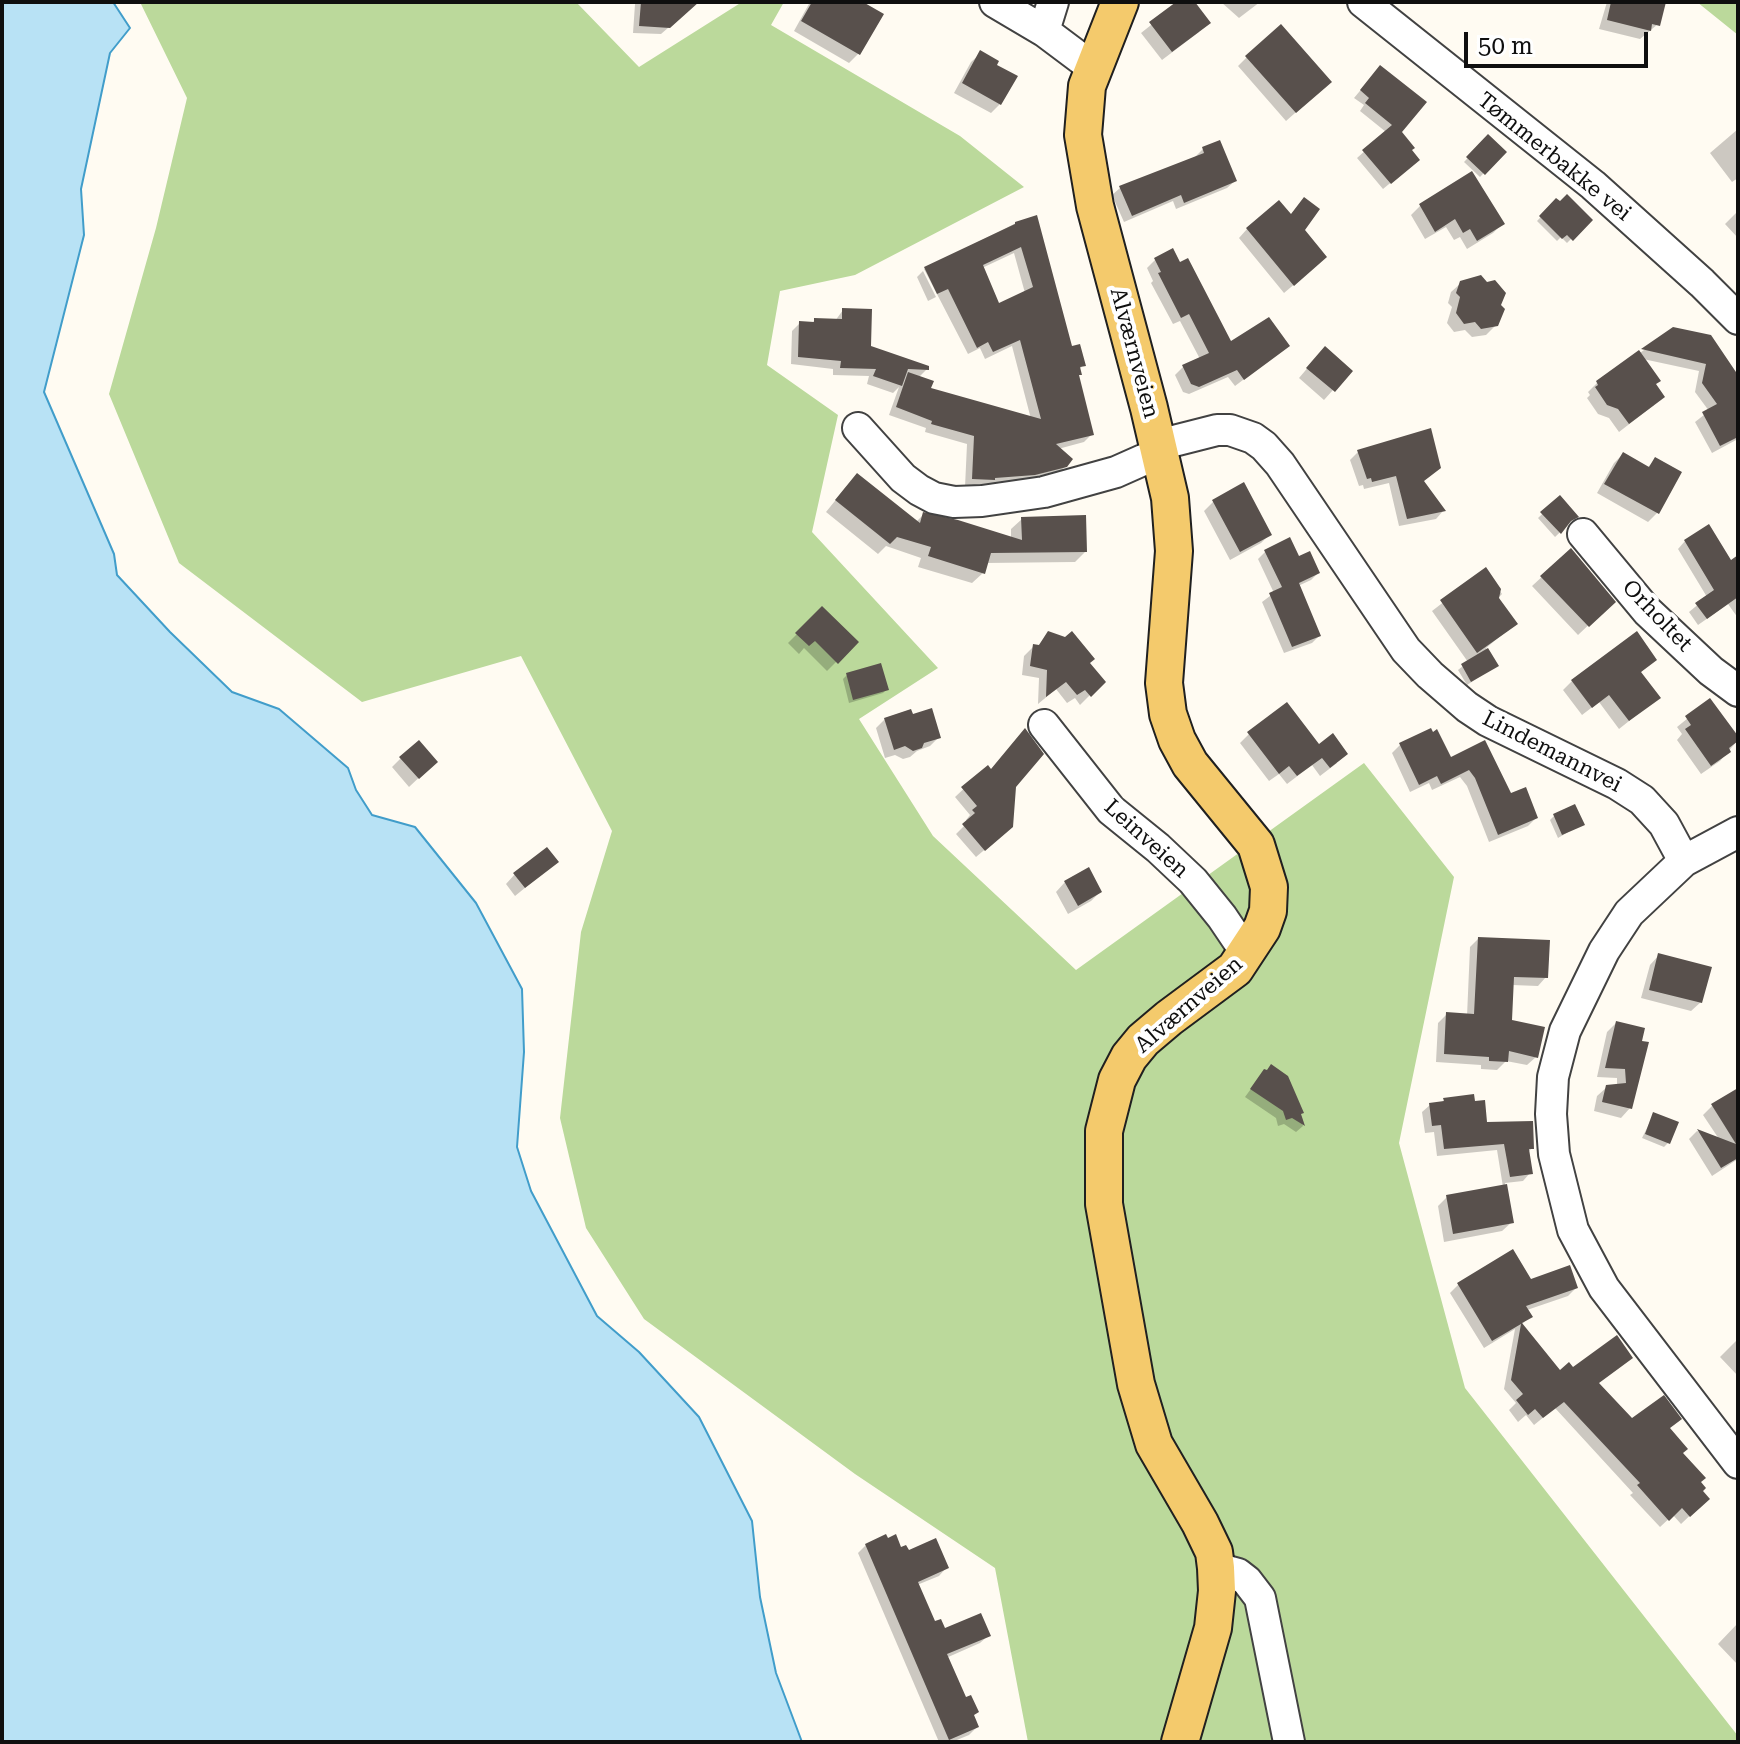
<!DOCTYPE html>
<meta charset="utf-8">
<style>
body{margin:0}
#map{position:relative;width:1740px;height:1744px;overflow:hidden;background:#fffbf2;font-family:"Roboto Serif",serif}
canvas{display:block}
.frame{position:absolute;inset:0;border:4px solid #0f0f0f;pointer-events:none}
.scale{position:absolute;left:1464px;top:32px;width:184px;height:36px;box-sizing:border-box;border:4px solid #0f0f0f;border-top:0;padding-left:10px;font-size:24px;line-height:28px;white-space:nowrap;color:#0f0f0f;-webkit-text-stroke:6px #fff;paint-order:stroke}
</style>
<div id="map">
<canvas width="1740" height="1744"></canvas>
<div class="frame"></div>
<div class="scale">50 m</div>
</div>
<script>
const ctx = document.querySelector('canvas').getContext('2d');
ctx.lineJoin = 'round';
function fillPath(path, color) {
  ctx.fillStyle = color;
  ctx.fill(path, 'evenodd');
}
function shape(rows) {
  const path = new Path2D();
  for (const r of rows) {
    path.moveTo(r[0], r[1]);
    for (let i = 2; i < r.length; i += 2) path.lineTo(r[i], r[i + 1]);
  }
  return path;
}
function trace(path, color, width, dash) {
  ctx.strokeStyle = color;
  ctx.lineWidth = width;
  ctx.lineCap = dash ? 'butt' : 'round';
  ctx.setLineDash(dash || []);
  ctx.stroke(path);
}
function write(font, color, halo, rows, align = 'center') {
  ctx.font = font + ' "Roboto Serif",serif';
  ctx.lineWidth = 8;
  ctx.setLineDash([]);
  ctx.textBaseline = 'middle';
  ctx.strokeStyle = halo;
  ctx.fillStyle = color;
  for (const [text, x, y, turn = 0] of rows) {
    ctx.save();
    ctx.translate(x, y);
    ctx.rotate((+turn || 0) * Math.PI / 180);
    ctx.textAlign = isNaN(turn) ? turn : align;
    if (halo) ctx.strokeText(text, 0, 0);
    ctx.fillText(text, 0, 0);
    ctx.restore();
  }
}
fillPath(shape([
 [140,2,576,2,639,67,742,2,784,2,771,25,960,136,1024,187,855,275,780,291,767,365,838,415,812,532,938,668,859,719,933,836,1076,970,1364,763,1454,877,1399,1143,1465,1388,1738,1736,1738,1742,1028,1742,995,1568,855,1474,644,1319,586,1228,560,1118,581,932,612,831,521,656,362,702,179,563,109,394,156,228,187,98],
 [1697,2,1738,2,1738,35]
]), '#bbd99b');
const water = shape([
 [2,2,113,2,130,28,110,53,81,189,84,235,44,392,114,554,117,575,170,632,232,692,279,709,348,768,356,790,372,815,415,827,476,903,522,989,524,1052,517,1147,531,1191,597,1316,639,1352,699,1417,752,1521,760,1597,776,1673,802,1742,2,1742,2,2]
]);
fillPath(water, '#b8e2f5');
trace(water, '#419dca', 2);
fillPath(shape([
 [637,2,698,2,661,34,633,33,635,4],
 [810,2,859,2,881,14,858,54,849,63,794,31],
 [1180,2,1193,2,1199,32,1162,60,1141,33],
 [1221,2,1260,2,1239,18],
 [1607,2,1651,2,1658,24,1640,39,1599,29],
 [981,53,1000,104,991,113,954,93,971,62],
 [1247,57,1320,91,1286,121,1238,66],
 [1374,74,1410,150,1411,166,1383,189,1357,158,1386,132,1360,111,1364,105,1354,98],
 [1738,129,1738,178,1732,182,1710,153],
 [1488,137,1504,152,1480,177,1464,162],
 [1203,149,1235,181,1227,188,1176,209,1173,201,1124,222,1112,195,1120,188,1195,157],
 [1472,174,1502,224,1493,233,1467,249,1460,237,1454,240,1446,227,1425,239,1411,215,1420,206],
 [1556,201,1590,220,1567,243,1561,237,1557,241,1537,221],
 [1738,211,1738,238,1725,224],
 [1290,216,1302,230,1316,266,1284,293,1239,238,1247,229],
 [1016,223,1071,348,1083,365,1079,370,1077,376,1092,434,1084,442,1058,449,1066,466,1057,474,1031,482,988,485,985,487,965,487,967,444,925,432,926,428,889,415,899,387,893,393,867,384,869,376,833,375,833,369,791,364,792,331,800,323,811,324,815,320,835,321,843,310,869,347,927,369,918,378,929,390,1031,419,1012,346,985,359,980,348,968,354,924,269],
 [1014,253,1025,293,998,305,982,268],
 [1155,260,1180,265,1230,344,1288,346,1235,386,1228,377,1189,394,1183,392,1175,375,1183,367,1200,359,1180,321,1173,324,1151,283,1153,281,1147,268],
 [923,271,936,297,928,301,917,277],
 [1461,283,1496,325,1486,335,1472,337,1465,330,1454,332,1447,323,1452,307,1448,303,1451,292],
 [1674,329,1738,379,1738,439,1712,453,1695,422,1709,411,1695,392,1699,371,1643,359,1654,384,1654,405,1619,432,1609,418,1598,414,1587,398,1590,395,1588,392,1597,383],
 [1316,358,1350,371,1324,400,1299,378],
 [1358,452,1422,482,1443,511,1436,519,1399,526,1389,483,1364,489,1363,485,1359,486,1350,460],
 [1623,454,1647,468,1655,460,1657,513,1648,522,1597,493,1614,463],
 [1244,485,1270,534,1261,543,1230,560,1204,511,1213,502],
 [847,486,916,522,923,515,1011,539,1011,529,1022,519,1085,552,1075,562,986,563,983,573,972,583,918,567,921,558,886,546,878,554,826,512],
 [1559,498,1573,520,1555,537,1538,518],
 [1289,540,1298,558,1318,573,1311,580,1298,586,1319,636,1312,643,1284,653,1262,602,1274,593,1258,559,1265,552],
 [1685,541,1731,562,1738,557,1738,618,1728,604,1698,625,1689,612,1707,597,1678,549],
 [1571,550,1613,602,1578,635,1532,586],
 [1485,570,1502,594,1497,599,1515,624,1486,648,1496,666,1467,685,1458,670,1468,662,1432,611],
 [822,609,856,642,827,671,804,648,799,654,788,643],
 [1049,633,1088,663,1103,682,1080,705,1075,698,1067,703,1056,689,1038,704,1039,678,1022,675,1024,656,1033,647,1037,647],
 [1655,659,1640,673,1658,698,1619,729,1599,702,1582,715,1563,690,1572,681],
 [847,675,887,689,883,693,849,703,843,679],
 [1709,701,1738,740,1720,761,1701,774,1677,740,1682,734,1677,727],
 [912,716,939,737,930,746,917,751,910,757,903,759,895,755,885,758,876,728,885,719],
 [1430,730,1450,760,1484,743,1510,796,1536,818,1528,826,1489,842,1467,786,1460,777,1432,790,1429,783,1410,792,1392,753,1400,745],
 [1249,734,1318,747,1337,763,1320,776,1312,765,1287,784,1279,774,1269,781,1240,743],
 [401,758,426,771,409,787,392,767],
 [987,767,1014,786,1002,835,976,857,956,834,968,822,966,820,970,815,955,797],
 [1554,816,1582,824,1558,838,1550,820],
 [547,870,515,896,506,884,515,874],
 [1065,882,1100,892,1091,901,1068,914,1056,892],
 [1478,939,1546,977,1538,986,1512,985,1510,1021,1536,1057,1527,1065,1506,1061,1497,1070,1481,1069,1481,1065,1436,1062,1438,1023,1447,1014,1467,1016,1470,947],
 [1659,955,1701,1002,1691,1011,1641,998,1650,965],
 [1616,1023,1643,1030,1630,1108,1621,1118,1594,1111,1597,1096,1607,1087,1617,1086,1617,1078,1597,1077,1607,1032],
 [1264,1071,1299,1115,1303,1126,1296,1132,1284,1124,1278,1126,1276,1118,1245,1097],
 [1444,1100,1532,1148,1527,1153,1530,1173,1523,1181,1505,1183,1512,1222,1502,1231,1444,1242,1438,1206,1447,1197,1503,1187,1497,1150,1437,1156,1434,1132,1425,1133,1422,1112,1430,1105,1441,1103],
 [1712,1106,1738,1110,1738,1159,1712,1176,1689,1139,1697,1131,1719,1139,1703,1115],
 [1654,1114,1668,1143,1664,1147,1642,1138],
 [1530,1281,1576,1288,1568,1296,1527,1310,1531,1316,1521,1325,1559,1373,1598,1384,1632,1421,1668,1429,1699,1482,1699,1507,1681,1524,1673,1515,1660,1527,1630,1495,1633,1493,1555,1408,1534,1425,1526,1415,1518,1422,1509,1410,1516,1403,1504,1389,1515,1329,1484,1348,1450,1293,1458,1285],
 [1738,1339,1738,1376,1720,1357],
 [866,1545,900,1550,947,1567,939,1576,917,1585,934,1624,944,1631,989,1635,980,1643,946,1658,977,1727,969,1735,952,1742,939,1742,858,1553],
 [1738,1623,1738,1665,1718,1644]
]), '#0003');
fillPath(shape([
 [641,2,699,2,670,28,639,26],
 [812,2,863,2,884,14,860,55,801,21],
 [1176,2,1195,2,1211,23,1172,52,1149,22],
 [1611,2,1666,2,1660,26,1652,24,1651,31,1607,20],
 [1281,24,1332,82,1296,113,1245,56],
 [980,50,999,61,997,65,1018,76,1001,105,962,83],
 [1380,65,1427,102,1402,132,1415,148,1412,150,1420,160,1391,184,1362,150,1392,125,1365,103,1369,98,1360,90],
 [1488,134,1507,152,1485,175,1466,157],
 [1220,140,1237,181,1184,203,1181,195,1132,216,1119,186,1204,153,1202,147],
 [1472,171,1505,224,1477,241,1470,229,1463,233,1455,219,1435,232,1419,204],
 [1567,194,1593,220,1573,241,1567,235,1562,239,1539,216,1556,198,1560,201],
 [1304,197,1320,209,1305,230,1327,257,1294,286,1246,228,1279,200,1291,214],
 [1037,215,1072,346,1080,344,1086,366,1080,367,1082,375,1079,375,1094,435,1056,444,1073,459,1067,467,1035,475,995,478,995,480,972,479,974,436,931,424,932,421,896,407,908,372,934,381,931,388,1041,419,1020,340,993,352,988,342,977,348,948,289,937,294,924,267,1015,224,1015,222],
 [1021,247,1033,287,999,303,983,265],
 [1173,248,1180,262,1188,258,1231,341,1269,317,1290,346,1244,380,1237,370,1199,387,1191,384,1182,365,1209,353,1189,314,1181,318,1158,273,1161,272,1154,258],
 [1481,275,1487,282,1495,280,1506,293,1501,305,1505,309,1498,326,1481,329,1475,322,1464,324,1456,313,1460,297,1456,293,1460,281],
 [842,308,872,309,871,346,929,366,929,370,908,369,902,386,873,376,876,369,840,368,841,361,798,357,799,321,814,322,814,318,842,319],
 [1673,327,1711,335,1738,375,1738,437,1720,446,1702,412,1717,404,1702,383,1706,364,1641,349],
 [1325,346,1353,371,1335,392,1306,368],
 [1639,350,1661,381,1656,384,1665,397,1629,424,1618,409,1607,405,1595,387,1598,385,1596,381],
 [1431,428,1441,468,1424,481,1446,511,1407,519,1396,476,1372,482,1371,478,1367,479,1357,450],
 [1623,452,1649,467,1655,457,1682,472,1659,514,1604,484],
 [857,473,920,523,923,512,958,520,1022,540,1021,517,1086,515,1087,552,991,553,985,574,928,556,931,547,897,537,890,544,835,500],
 [1244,482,1272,535,1240,552,1212,500],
 [1560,495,1579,517,1571,521,1561,534,1540,512],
 [1709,524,1731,560,1738,555,1738,597,1707,619,1695,603,1714,590,1684,540],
 [1290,537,1299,556,1310,551,1320,573,1299,583,1321,636,1292,647,1269,593,1282,587,1264,550],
 [1571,548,1616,602,1589,627,1540,576],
 [1486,567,1501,589,1499,598,1518,624,1477,653,1440,600],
 [822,606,859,642,838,664,815,641,809,646,795,633],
 [1048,631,1065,637,1072,631,1095,659,1090,663,1106,682,1091,697,1085,690,1077,695,1066,682,1046,697,1047,670,1030,666,1033,644,1039,645],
 [1637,631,1657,660,1641,672,1661,698,1629,721,1609,695,1592,708,1571,680],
 [1488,648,1499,666,1471,682,1461,664],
 [881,663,889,690,853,700,846,673],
 [1710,698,1738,736,1738,741,1729,748,1731,752,1711,766,1685,729,1691,725,1685,716],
 [1287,702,1319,744,1333,733,1348,754,1330,768,1322,758,1297,776,1289,766,1279,774,1247,732],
 [932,708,941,738,924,743,922,748,913,751,905,746,894,750,884,718,911,709,913,714],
 [1025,728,1044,754,1016,787,1013,827,985,851,962,824,975,813,972,810,977,806,961,787,988,765,991,769],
 [1431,728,1433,732,1437,729,1451,757,1485,740,1511,793,1526,787,1538,818,1498,835,1475,778,1469,770,1441,784,1437,776,1419,785,1399,743],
 [419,740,438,762,419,779,399,757],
 [1575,804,1585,825,1562,835,1553,814],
 [547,847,559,862,525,888,513,873],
 [1089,867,1102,892,1078,906,1064,881],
 [1478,937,1550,940,1548,978,1514,977,1512,1020,1545,1027,1538,1058,1509,1051,1508,1062,1489,1061,1489,1057,1444,1054,1446,1012,1474,1014],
 [1658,953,1712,967,1702,1003,1649,990],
 [1616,1021,1645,1028,1642,1041,1649,1042,1632,1109,1602,1102,1606,1085,1626,1083,1625,1069,1605,1068],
 [1271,1064,1288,1076,1304,1113,1301,1114,1305,1126,1292,1118,1286,1120,1283,1111,1250,1089,1264,1069,1267,1070],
 [1738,1088,1738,1158,1721,1168,1697,1129,1736,1144,1711,1104],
 [1474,1094,1475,1101,1485,1100,1487,1122,1533,1121,1534,1149,1529,1149,1533,1174,1510,1177,1504,1144,1444,1149,1441,1125,1432,1126,1429,1103,1444,1101,1443,1098],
 [1653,1112,1679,1122,1670,1144,1645,1134],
 [1507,1184,1514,1223,1453,1234,1446,1195],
 [1513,1249,1531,1279,1570,1265,1578,1288,1526,1306,1533,1317,1522,1323,1560,1370,1569,1362,1573,1367,1617,1335,1633,1358,1599,1383,1632,1418,1664,1395,1682,1419,1670,1428,1688,1449,1683,1453,1706,1478,1701,1482,1706,1488,1703,1491,1710,1499,1690,1517,1682,1508,1669,1521,1637,1485,1640,1483,1564,1402,1543,1418,1535,1409,1528,1415,1516,1400,1523,1394,1511,1380,1521,1324,1492,1341,1457,1283],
 [886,1534,888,1538,896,1534,901,1547,906,1545,909,1550,936,1538,949,1568,918,1582,935,1621,941,1619,945,1628,981,1613,991,1636,947,1654,966,1697,971,1695,979,1712,974,1715,979,1727,949,1740,865,1544]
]), '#58504c');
const minor = shape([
 [995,2,1044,31,1092,67],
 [1363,2,1593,185,1702,283,1738,319],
 [1044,31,1053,2],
 [858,428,903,478,919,490,934,498,954,502,982,501,1044,492,1116,472,1143,460,1161,456],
 [1158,445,1217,430,1230,430,1253,438,1264,446,1280,464,1406,650,1430,675,1467,707,1488,721,1617,784,1642,800,1664,824,1684,861],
 [1583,534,1647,611,1711,671,1738,691],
 [1044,725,1111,810,1158,848,1193,881,1222,917,1247,954],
 [1738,832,1684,861,1629,913,1604,951,1565,1031,1553,1077,1551,1114,1554,1154,1573,1230,1604,1288,1738,1463],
 [1216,1568,1238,1574,1247,1581,1260,1598,1289,1742]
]);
const major = shape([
 [1120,2,1087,86,1083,135,1095,206,1149,408,1170,498,1174,551,1164,683,1168,714,1177,740,1190,764,1256,845,1269,887,1268,911,1262,928,1235,969,1169,1018,1143,1040,1129,1057,1117,1080,1104,1131,1104,1204,1136,1384,1154,1444,1200,1523,1214,1552,1216,1568,1217,1591,1213,1628,1180,1742]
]);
trace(minor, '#424242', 34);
trace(major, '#202020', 40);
trace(minor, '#fff', 30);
trace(major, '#f4ca6c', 36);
write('22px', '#0f0f0f', '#fff', [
 ["Tømmerbakke vei",1554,157,39],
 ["Alværnveien",1134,353,75],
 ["Orholtet",1657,616,46],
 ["Lindemannvei",1552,752,27],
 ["Leinveien",1146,839,42],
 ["Alværnveien",1189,1005,-41]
]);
</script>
